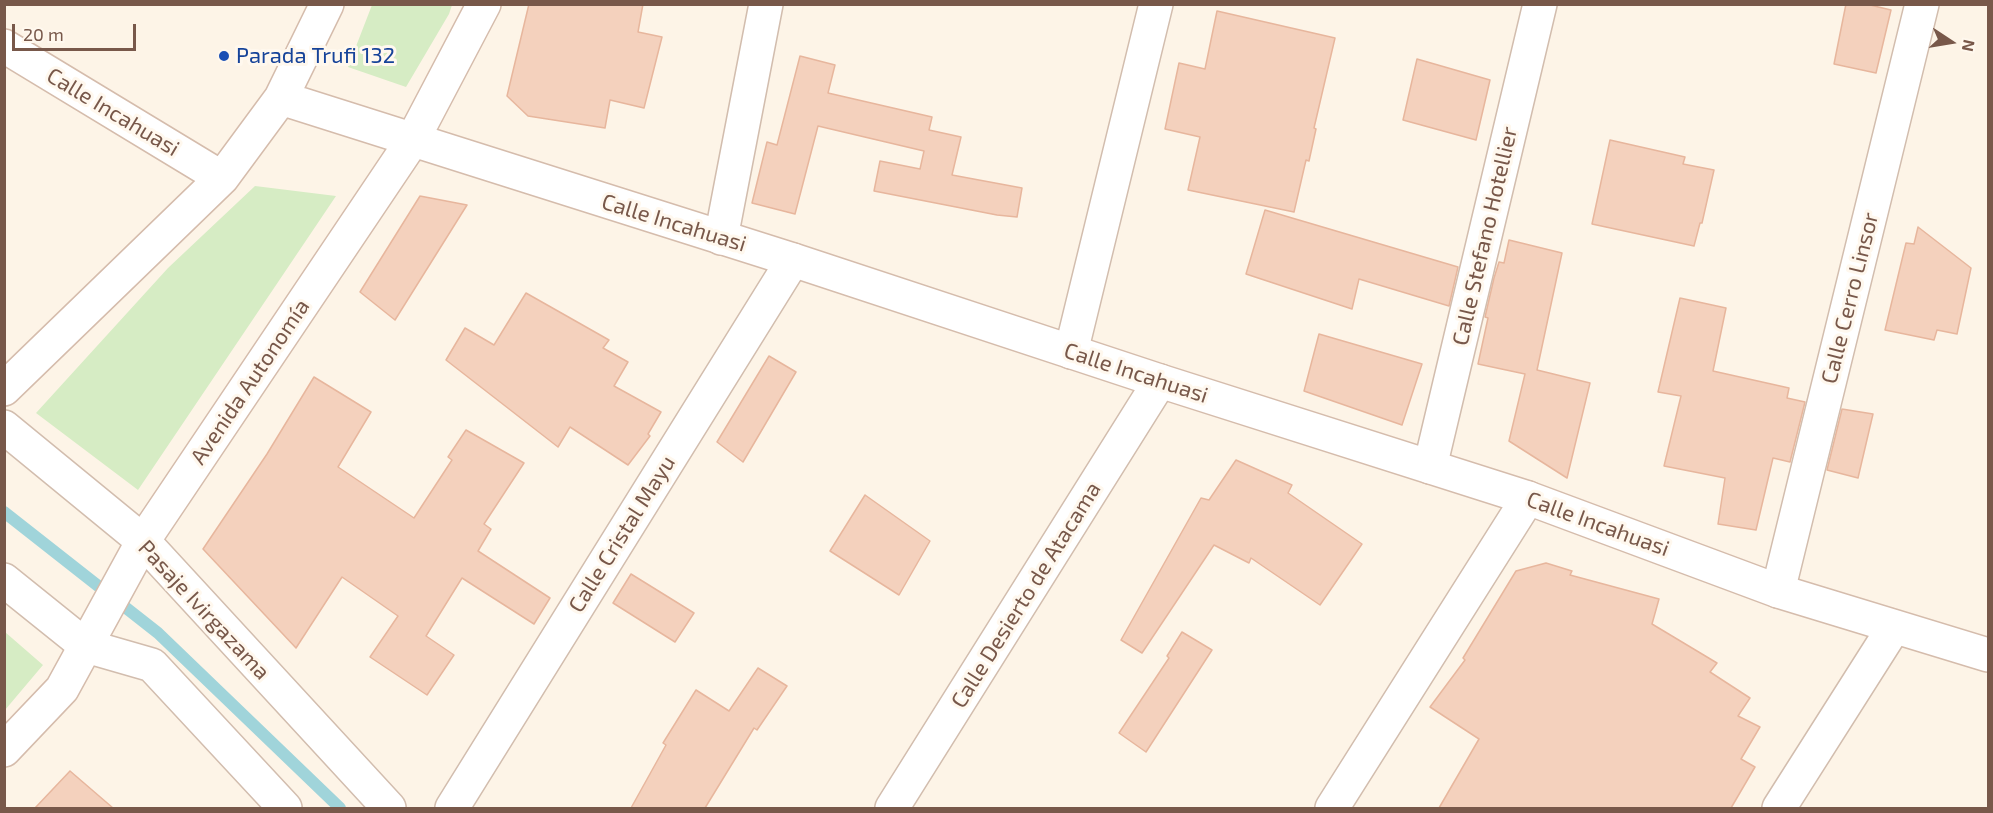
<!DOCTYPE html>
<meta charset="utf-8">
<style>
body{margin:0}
#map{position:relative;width:1993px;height:813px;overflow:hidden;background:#fdf4e7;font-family:"Exo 2",sans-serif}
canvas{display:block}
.frame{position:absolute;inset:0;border:6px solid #78584a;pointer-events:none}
.north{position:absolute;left:1921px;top:12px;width:60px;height:60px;-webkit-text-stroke:4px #fff8ee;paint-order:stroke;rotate:102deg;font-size:16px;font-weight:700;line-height:24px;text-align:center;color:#78584a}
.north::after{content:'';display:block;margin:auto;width:21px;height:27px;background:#78584a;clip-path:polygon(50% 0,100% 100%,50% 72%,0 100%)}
.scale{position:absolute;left:12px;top:24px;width:124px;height:27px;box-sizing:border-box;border:3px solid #78584a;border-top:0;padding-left:8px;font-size:18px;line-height:21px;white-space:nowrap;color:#78584a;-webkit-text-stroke:4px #fff8ee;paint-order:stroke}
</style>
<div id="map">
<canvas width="1993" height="813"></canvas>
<div class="frame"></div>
<div class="north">N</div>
<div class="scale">20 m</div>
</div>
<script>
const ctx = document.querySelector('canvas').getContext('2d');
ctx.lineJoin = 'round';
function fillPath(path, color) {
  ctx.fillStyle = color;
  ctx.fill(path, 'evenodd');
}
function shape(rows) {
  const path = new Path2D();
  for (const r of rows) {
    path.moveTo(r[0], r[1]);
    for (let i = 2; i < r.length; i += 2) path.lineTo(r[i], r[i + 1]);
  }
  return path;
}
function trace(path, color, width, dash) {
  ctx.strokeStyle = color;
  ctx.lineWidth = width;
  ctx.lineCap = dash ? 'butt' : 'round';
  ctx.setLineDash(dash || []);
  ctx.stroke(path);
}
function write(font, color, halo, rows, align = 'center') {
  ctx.font = font + ' "Exo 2",sans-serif';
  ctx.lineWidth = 6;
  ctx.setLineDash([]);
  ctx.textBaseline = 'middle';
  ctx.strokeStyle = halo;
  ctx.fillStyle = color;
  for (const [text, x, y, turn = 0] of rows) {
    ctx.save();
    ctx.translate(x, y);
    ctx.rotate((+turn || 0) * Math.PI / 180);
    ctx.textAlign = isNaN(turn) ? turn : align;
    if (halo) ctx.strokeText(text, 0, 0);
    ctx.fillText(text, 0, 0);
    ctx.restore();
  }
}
fillPath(shape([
 [372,5,452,5,449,14,406,87,348,67],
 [255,186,336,196,138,490,36,413,168,268],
 [5,632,43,665,5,710]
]), '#d6ecc4');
trace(shape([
 [4,512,158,633,340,808]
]), '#a0d4da', 12);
const building = shape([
 [529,4,643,4,638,32,662,37,644,108,610,100,605,128,528,116,507,96,529,4],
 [1846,4,1866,4,1891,10,1876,73,1834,64,1846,4],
 [1217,11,1335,38,1314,128,1316,129,1309,161,1306,160,1294,212,1188,190,1200,137,1165,129,1179,63,1205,69,1217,11],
 [800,56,835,65,828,93,932,117,929,130,961,137,952,175,1022,188,1017,217,997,215,874,191,880,161,920,169,924,151,818,126,795,214,752,203,767,142,777,145,800,56],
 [1417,59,1490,80,1476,140,1403,120,1417,59],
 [1610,140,1685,157,1683,164,1714,170,1702,223,1700,223,1694,246,1592,224,1610,140],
 [420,196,467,205,395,320,360,292,420,196],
 [1265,210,1458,267,1449,306,1359,279,1352,309,1246,274,1265,210],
 [1918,227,1971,268,1957,334,1937,330,1934,340,1885,330,1906,243,1914,244,1918,227],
 [1509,240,1562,253,1537,370,1590,383,1567,478,1509,441,1525,374,1478,364,1488,318,1485,317,1494,278,1499,262,1504,263,1509,240],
 [526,293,609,340,603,348,628,362,614,386,661,412,648,434,650,436,628,465,570,427,558,447,446,360,465,328,494,345,526,293],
 [1680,298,1726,308,1713,371,1789,388,1787,398,1805,402,1790,462,1773,458,1756,530,1718,524,1725,478,1664,466,1681,396,1658,392,1680,298],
 [1319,334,1422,364,1402,425,1304,391,1319,334],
 [769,356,796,372,743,462,717,442,769,356],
 [314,377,371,412,338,467,414,518,452,460,448,457,466,430,524,463,484,524,491,529,478,551,550,598,534,624,462,578,426,636,454,655,427,695,370,657,398,616,342,577,296,648,203,549,267,454,314,377],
 [1842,409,1873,414,1858,478,1827,470,1842,409],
 [1236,460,1292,485,1288,493,1362,544,1320,605,1251,558,1249,563,1214,545,1142,653,1121,640,1201,498,1209,500,1236,460],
 [865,495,930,541,899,595,830,551,865,495],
 [1546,563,1572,571,1570,575,1659,599,1652,624,1717,663,1710,672,1750,698,1738,716,1760,727,1741,759,1755,767,1731,808,1439,808,1479,739,1430,707,1465,660,1463,658,1516,571,1546,563],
 [631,574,694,613,675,642,613,603,631,574],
 [1182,632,1212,650,1146,752,1119,733,1169,658,1167,656,1182,632],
 [758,668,787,686,757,730,754,728,705,808,631,808,666,745,663,743,696,690,729,711,758,668],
 [70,771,113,808,35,808,70,771]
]);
fillPath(building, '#f4d1bd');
trace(building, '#e7b69d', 1.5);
const street = shape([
 [721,238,766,4],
 [1071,352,1156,4],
 [4,427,143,541,389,808],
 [1430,467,1540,4],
 [4,580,86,646,152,665,285,808],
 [1778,591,1922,4],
 [452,808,793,260],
 [892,808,1160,381],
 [1332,808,1528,498],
 [1779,808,1894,627]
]);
const secondary = shape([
 [4,46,222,178],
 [281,98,793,260,1160,381,1528,498,1778,591,1988,655],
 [4,389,222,178,281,98,327,4],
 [4,750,62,689,143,541,412,141,484,4]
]);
trace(street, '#d2bdae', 36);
trace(secondary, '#d5bcac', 36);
trace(street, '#fff', 33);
trace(secondary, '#fff', 33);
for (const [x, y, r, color] of [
 [224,56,6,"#1a4fb4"]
]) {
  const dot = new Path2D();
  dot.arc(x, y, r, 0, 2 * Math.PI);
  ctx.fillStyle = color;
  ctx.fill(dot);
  trace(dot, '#fff8ee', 2);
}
write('22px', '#164399', '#fff8ee', [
 ["Parada Trufi 132",236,56]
], 'left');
write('22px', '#78584a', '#fff8ee', [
 ["Calle Incahuasi",113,112,31],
 ["Calle Incahuasi",674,223,17],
 ["Calle Stefano Hotellier",1485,236,-77],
 ["Calle Cerro Linsor",1850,298,-76],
 ["Calle Incahuasi",1136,373,18],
 ["Avenida Autonomía",250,382,-56],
 ["Calle Incahuasi",1598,524,20],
 ["Calle Cristal Mayu",622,534,-58],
 ["Calle Desierto de Atacama",1026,595,-58],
 ["Pasaje Ivirgazama",204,610,47]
]);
</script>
